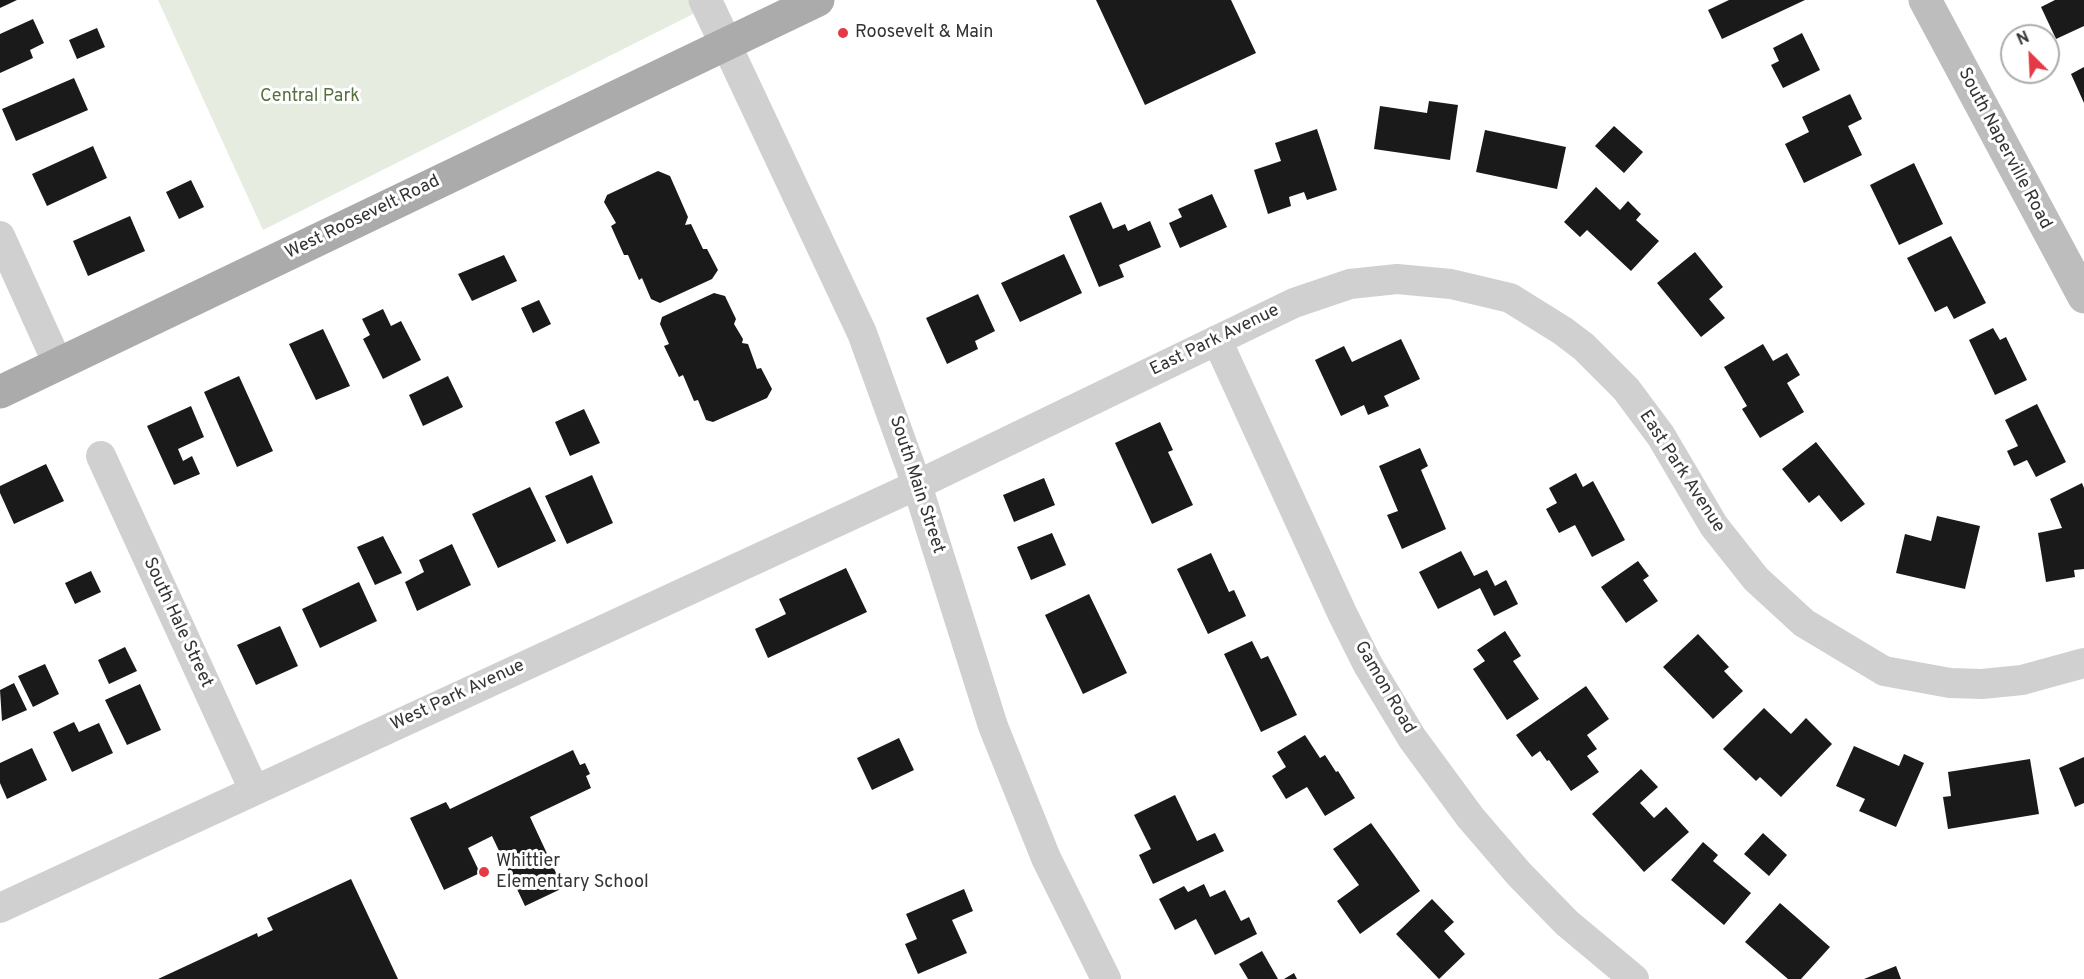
<!DOCTYPE html>
<style>
body{margin:0}
#map{position:relative;width:2084px;height:979px;overflow:hidden;background:#fff;font-family:Overpass,sans-serif}
canvas{display:block}
.north{position:absolute;left:2000px;top:24px;width:60px;height:60px;box-sizing:border-box;background:#fff;border:2px solid #adadad;border-radius:50%;rotate:336deg;font-size:16px;font-weight:700;line-height:24px;text-align:center;color:#333}
.north::after{content:'';display:block;margin:auto;width:21px;height:27px;background:#e63946;clip-path:polygon(50% 0,100% 100%,50% 72%,0 100%)}
</style>
<div id="map">
<canvas width="2084" height="979"></canvas>
<div class="north">N</div>
</div>
<script>
const ctx = document.querySelector('canvas').getContext('2d');
ctx.lineJoin = 'round';
function fillPath(path, color) {
  ctx.fillStyle = color;
  ctx.fill(path, 'evenodd');
}
function shape(rows) {
  const path = new Path2D();
  for (const r of rows) {
    path.moveTo(r[0], r[1]);
    for (let i = 2; i < r.length; i += 2) path.lineTo(r[i], r[i + 1]);
  }
  return path;
}
function trace(path, color, width, dash) {
  ctx.strokeStyle = color;
  ctx.lineWidth = width;
  ctx.lineCap = dash ? 'butt' : 'round';
  ctx.setLineDash(dash || []);
  ctx.stroke(path);
}
function write(font, color, halo, rows, align = 'center') {
  ctx.font = font + ' Overpass,sans-serif';
  ctx.lineWidth = 6;
  ctx.setLineDash([]);
  ctx.textBaseline = 'middle';
  ctx.strokeStyle = halo;
  ctx.fillStyle = color;
  for (const [text, x, y, turn = 0] of rows) {
    ctx.save();
    ctx.translate(x, y);
    ctx.rotate((+turn || 0) * Math.PI / 180);
    ctx.textAlign = isNaN(turn) ? turn : align;
    if (halo) ctx.strokeText(text, 0, 0);
    ctx.fillText(text, 0, 0);
    ctx.restore();
  }
}
fillPath(shape([
 [158,0,721,0,263,230]
]), '#e6ecdf');
fillPath(shape([
 [0,0,17,0,0,8],
 [1096,0,1231,0,1256,53,1145,105],
 [1729,0,1805,0,1722,39,1708,10],
 [2055,0,2084,0,2084,26,2056,39,2041,7],
 [33,19,44,43,30,50,33,58,0,73,0,34],
 [97,28,105,47,77,59,69,40],
 [1802,33,1820,70,1783,88,1771,65,1779,61,1773,48],
 [2084,67,2084,103,2071,74],
 [74,78,88,110,16,141,2,109],
 [1850,94,1862,119,1848,126,1862,155,1804,183,1785,144,1809,132,1802,117],
 [1429,101,1458,105,1450,160,1374,149,1380,106,1427,113],
 [1614,126,1643,152,1624,173,1595,146],
 [1317,129,1337,190,1307,200,1304,192,1289,197,1291,206,1268,214,1254,170,1281,161,1275,143],
 [1485,130,1566,147,1557,189,1476,172],
 [93,146,107,178,47,206,32,174],
 [1914,163,1943,224,1899,245,1870,185],
 [658,171,670,176,688,217,685,225,691,224,703,249,707,249,718,270,712,279,660,303,651,299,642,278,639,280,628,255,624,255,611,226,616,223,604,202,607,195],
 [191,180,204,207,179,219,166,192],
 [1596,187,1620,210,1628,201,1641,214,1636,220,1659,241,1631,271,1587,230,1580,237,1564,222],
 [1212,194,1227,227,1180,248,1169,223,1182,217,1178,209],
 [1101,202,1113,229,1125,224,1128,231,1150,221,1161,247,1119,265,1124,277,1099,287,1069,216],
 [130,216,145,251,88,276,73,241],
 [1951,236,1986,303,1954,319,1947,306,1935,312,1907,258],
 [1695,252,1723,287,1709,299,1725,318,1701,337,1657,283],
 [1064,254,1082,293,1020,322,1001,283],
 [504,255,517,281,472,301,458,274],
 [714,293,725,296,736,319,734,324,743,339,742,343,748,344,757,369,761,368,772,389,767,398,713,422,706,420,698,400,694,401,683,375,679,377,664,346,669,344,660,324,662,317],
 [978,294,995,331,975,341,978,349,947,364,926,318],
 [539,300,551,324,533,333,521,308],
 [383,309,391,326,401,321,421,360,383,379,363,339,370,335,362,319],
 [1993,328,2000,340,2006,337,2027,380,1995,395,1969,340],
 [323,329,350,386,316,400,289,344],
 [1401,339,1420,379,1384,396,1389,406,1368,415,1364,405,1341,416,1315,360,1344,346,1352,362],
 [1763,344,1773,361,1787,353,1800,375,1787,383,1804,412,1760,438,1742,409,1747,406,1724,367],
 [239,376,273,451,237,467,204,392],
 [448,376,463,407,423,426,409,395],
 [2037,404,2066,462,2036,477,2027,460,2014,466,2007,451,2018,446,2005,420],
 [191,406,204,437,178,449,183,461,192,456,200,474,174,485,147,426],
 [584,409,600,443,570,456,555,422],
 [1160,422,1173,450,1168,452,1193,505,1152,524,1115,443],
 [1816,442,1865,504,1841,522,1819,495,1809,503,1782,469],
 [1420,448,1428,466,1421,470,1446,529,1402,549,1387,515,1398,511,1379,466],
 [46,464,64,501,14,524,0,493,0,486],
 [1576,473,1583,487,1593,481,1625,540,1592,557,1575,525,1559,533,1546,509,1557,503,1549,488],
 [592,475,613,523,567,544,545,496],
 [1044,478,1055,505,1014,522,1003,495],
 [2082,483,2084,488,2084,569,2074,570,2075,577,2046,582,2038,533,2062,528,2050,499],
 [530,487,556,541,498,568,472,514],
 [1937,516,1980,526,1965,589,1896,573,1905,534,1931,541],
 [1052,533,1066,565,1031,580,1017,547],
 [383,536,402,573,375,585,357,547],
 [452,544,471,585,417,611,405,582,424,572,419,560],
 [1461,551,1474,576,1487,570,1495,586,1506,580,1518,604,1494,616,1480,588,1438,609,1419,572],
 [1211,553,1229,592,1234,590,1246,616,1208,634,1177,569],
 [1638,561,1649,576,1643,580,1658,601,1626,623,1601,587],
 [846,568,867,612,768,658,755,629,786,614,779,599],
 [91,571,101,592,75,604,65,583],
 [359,582,377,621,320,648,302,609],
 [1089,594,1127,673,1083,694,1045,615],
 [280,626,298,666,256,685,237,645],
 [1505,631,1521,656,1513,661,1539,699,1507,720,1473,669,1485,661,1477,650],
 [1698,634,1729,667,1724,671,1743,691,1713,719,1663,667],
 [1252,641,1261,659,1268,656,1297,715,1261,732,1224,654],
 [125,647,137,671,109,684,98,660],
 [45,664,59,694,33,707,18,676],
 [14,683,27,710,2,721,0,690],
 [140,684,161,730,127,745,105,700],
 [1586,686,1609,719,1587,735,1597,749,1587,756,1599,772,1571,791,1549,760,1547,761,1540,751,1532,757,1516,735],
 [1764,708,1791,734,1806,718,1832,744,1781,797,1760,777,1756,781,1723,749],
 [74,722,79,732,99,723,113,753,72,772,53,732],
 [1305,735,1320,758,1325,755,1336,772,1338,771,1355,798,1325,816,1307,787,1286,799,1272,776,1286,767,1277,752],
 [899,738,914,770,872,790,857,758],
 [1854,746,1899,766,1904,754,1924,763,1896,827,1859,811,1865,799,1836,786],
 [32,748,47,780,7,799,0,783,0,763],
 [573,750,580,765,585,763,590,774,586,776,591,788,530,817,563,888,525,906,492,836,468,848,480,873,444,890,410,818,446,802,450,809],
 [2084,757,2084,803,2075,807,2059,768],
 [2030,759,2039,814,1948,829,1943,797,1951,796,1948,772],
 [1641,769,1658,787,1640,803,1654,818,1666,807,1689,832,1644,872,1592,814],
 [1175,795,1197,841,1215,833,1224,851,1153,884,1139,855,1151,849,1134,815],
 [1371,823,1420,891,1360,934,1337,901,1359,885,1333,849],
 [1763,833,1787,855,1769,876,1744,854],
 [1703,842,1718,855,1713,861,1751,893,1724,925,1671,880],
 [351,879,398,979,158,979,257,933,258,937,273,930,267,918],
 [1204,884,1210,897,1225,890,1241,921,1249,917,1257,934,1215,955,1196,919,1175,930,1159,899,1184,886,1188,892],
 [964,889,973,911,952,920,967,953,918,974,905,944,917,939,906,914],
 [1432,899,1454,922,1444,931,1465,954,1439,979,1396,934],
 [1780,903,1830,947,1801,979,1788,979,1745,942],
 [1262,951,1278,979,1248,979,1239,964],
 [1896,966,1901,979,1864,979],
 [1294,973,1297,979,1284,979]
]), '#1a1a1a');
trace(shape([
 [726,44,862,333,917,485,993,726,1046,858,1106,979],
 [0,236,58,364],
 [1217,340,1342,613,1368,665,1412,738,1470,817,1519,874,1567,923,1634,979],
 [101,456,254,790],
 [0,908,917,485,1294,303,1350,284,1397,279,1451,284,1510,298,1563,331,1584,347,1626,389,1661,436,1714,526,1756,579,1804,623,1884,671,1950,683,1982,684,2022,680,2084,663]
]), '#d0d0d0', 30);
trace(shape([
 [705,0,726,44]
]), '#d0d0d0', 33);
trace(shape([
 [1925,0,2084,297]
]), '#bdbdbd', 33);
trace(shape([
 [0,392,818,0]
]), '#ababab', 33);
for (const [x, y, r, color] of [
 [843,33,6,"#e63946"],
 [484,872,6,"#e63946"]
]) {
  const dot = new Path2D();
  dot.arc(x, y, r, 0, 2 * Math.PI);
  ctx.fillStyle = color;
  ctx.fill(dot);
  trace(dot, '#fff', 2);
}
write('18px', '#333', '#fff', [
 ["Roosevelt & Main",855,33],
 ["Whittier",496,862],
 ["Elementary School",496,883]
], 'left');
write('18px', '#56703f', '#fff', [
 ["Central Park",310,97]
]);
write('18px', '#333', '#fff', [
 ["South Naperville Road",2004,149,62],
 ["West Roosevelt Road",363,218,-26],
 ["East Park Avenue",1215,341,-26],
 ["East Park Avenue",1681,472,57],
 ["South Main Street",916,485,72],
 ["South Hale Street",177,623,65],
 ["Gamon Road",1384,688,60],
 ["West Park Avenue",458,696,-25]
]);
</script>
